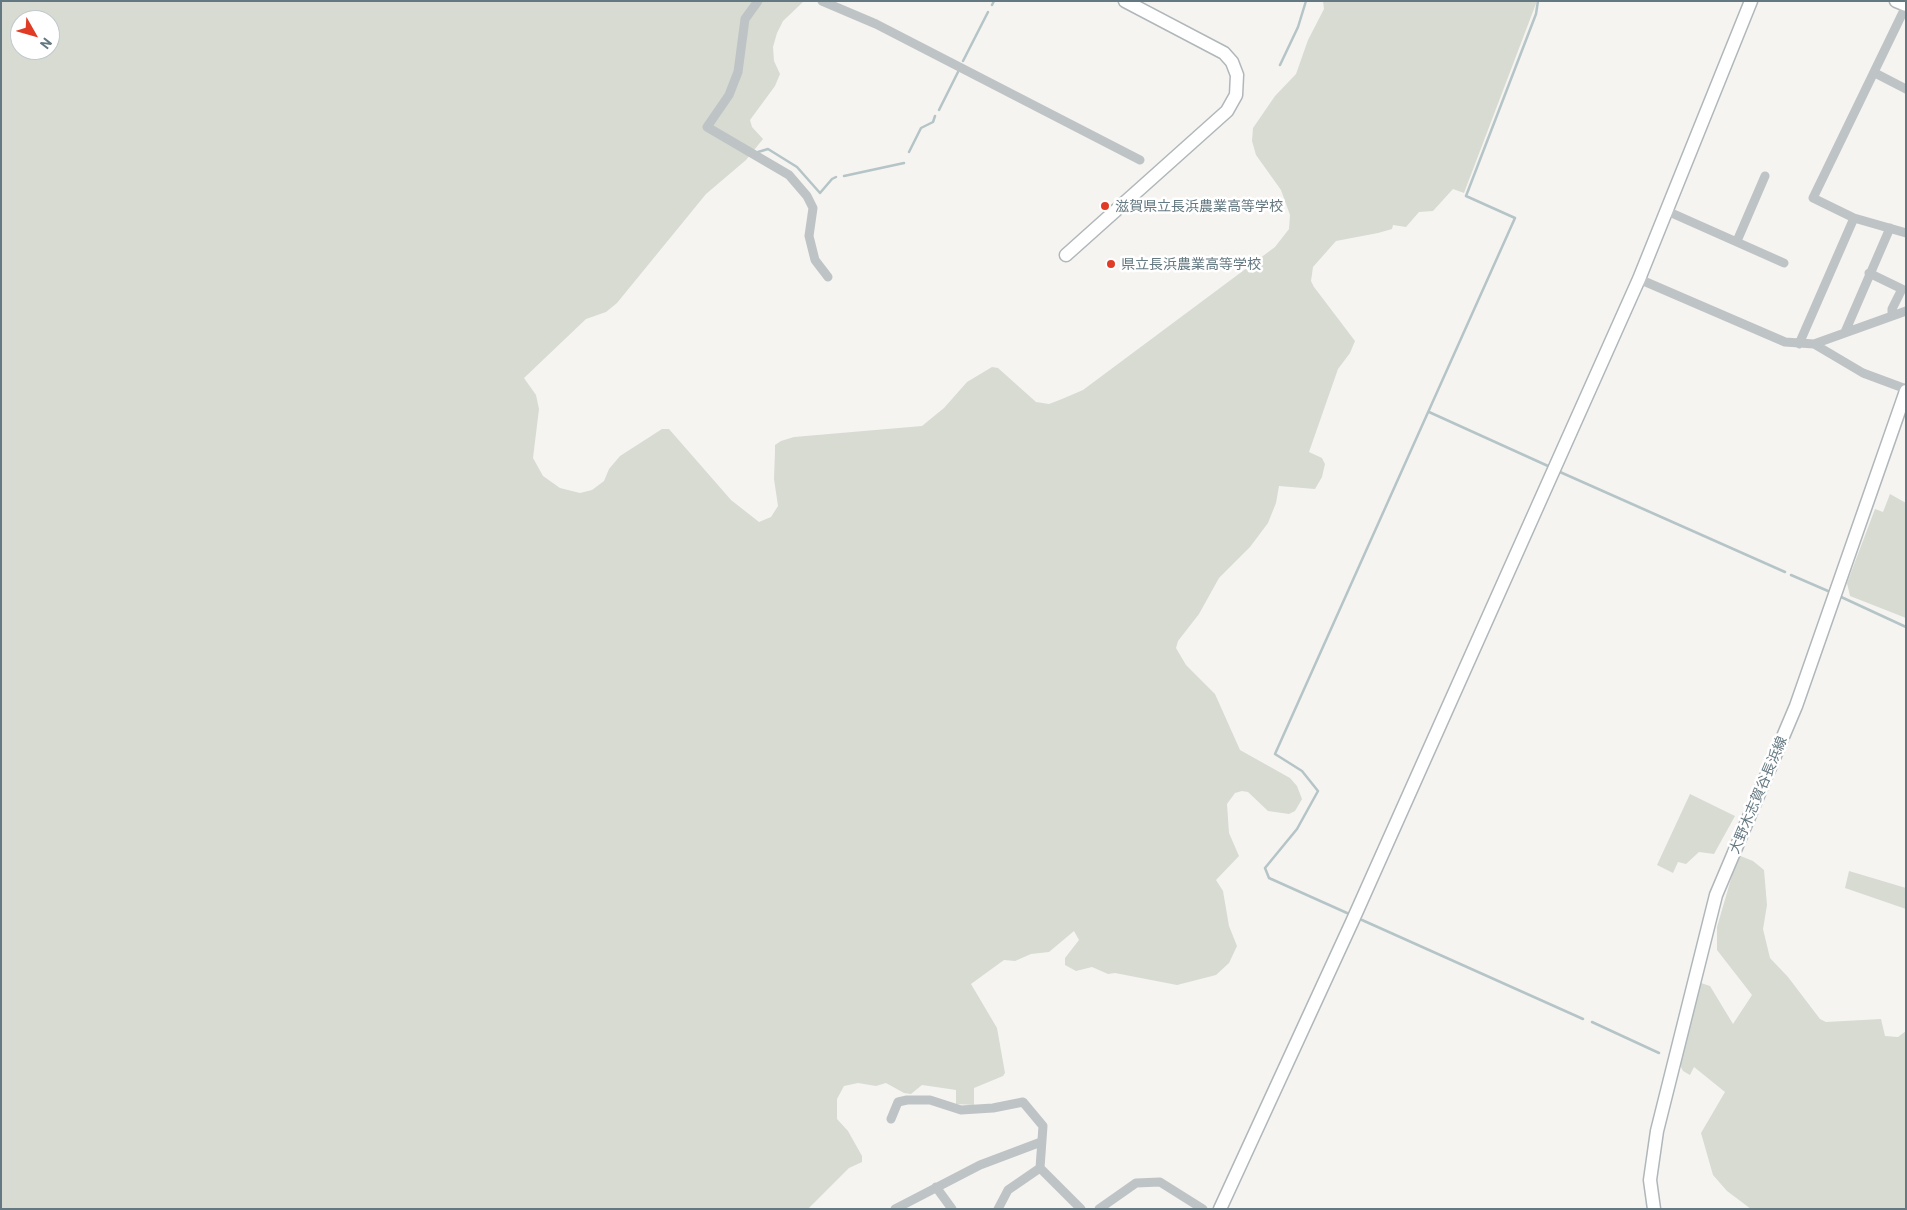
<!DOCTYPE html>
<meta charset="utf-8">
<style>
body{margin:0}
#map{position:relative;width:1907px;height:1210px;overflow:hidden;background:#f5f4f1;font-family:Barlow,sans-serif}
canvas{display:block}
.frame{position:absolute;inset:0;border:2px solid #647881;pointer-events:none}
.north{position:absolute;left:10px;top:10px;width:50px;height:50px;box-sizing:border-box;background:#fff;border:1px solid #c1c9cd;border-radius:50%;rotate:128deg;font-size:14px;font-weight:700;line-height:20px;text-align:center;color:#647881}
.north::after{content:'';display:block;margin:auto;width:18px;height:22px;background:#e03b25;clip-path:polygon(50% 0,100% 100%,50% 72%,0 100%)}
</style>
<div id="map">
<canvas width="1907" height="1210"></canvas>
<div class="frame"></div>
<div class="north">N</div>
</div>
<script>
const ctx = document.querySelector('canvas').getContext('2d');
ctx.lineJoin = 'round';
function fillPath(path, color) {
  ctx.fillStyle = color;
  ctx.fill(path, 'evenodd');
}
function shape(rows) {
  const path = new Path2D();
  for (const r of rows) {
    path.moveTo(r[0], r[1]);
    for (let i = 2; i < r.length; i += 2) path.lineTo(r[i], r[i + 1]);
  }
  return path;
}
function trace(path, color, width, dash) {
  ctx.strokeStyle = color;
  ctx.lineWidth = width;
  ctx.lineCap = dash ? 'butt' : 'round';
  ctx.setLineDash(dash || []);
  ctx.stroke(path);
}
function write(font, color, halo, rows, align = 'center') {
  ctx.font = font + ' Barlow,"Noto Sans JP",sans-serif';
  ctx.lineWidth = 5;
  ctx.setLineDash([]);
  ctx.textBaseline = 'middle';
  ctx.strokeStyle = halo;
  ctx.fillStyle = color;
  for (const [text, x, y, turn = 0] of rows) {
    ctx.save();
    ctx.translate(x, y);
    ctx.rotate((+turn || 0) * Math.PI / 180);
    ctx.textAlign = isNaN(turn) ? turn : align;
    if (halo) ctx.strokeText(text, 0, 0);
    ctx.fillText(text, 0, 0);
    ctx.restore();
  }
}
fillPath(shape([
 [1,1,804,1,783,21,777,33,773,47,774,61,780,74,775,86,750,120,752,127,763,139,746,160,706,194,617,303,606,312,586,319,524,378,536,395,539,409,533,458,543,476,560,488,580,493,592,490,604,481,609,469,620,456,662,429,669,429,731,500,759,522,771,517,778,506,774,479,775,452,775,445,781,441,794,437,922,426,944,408,967,382,992,367,998,368,1036,402,1049,404,1062,399,1083,390,1275,247,1289,229,1290,215,1281,190,1256,155,1252,141,1253,128,1275,96,1296,74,1308,40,1324,9,1323,1,1537,1,1464,193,1453,189,1433,211,1419,212,1406,227,1393,225,1392,229,1378,233,1336,241,1313,267,1311,281,1314,287,1355,341,1350,353,1338,369,1309,452,1322,458,1325,464,1322,477,1315,489,1279,486,1276,503,1268,523,1250,547,1219,578,1199,614,1178,641,1176,648,1186,665,1215,694,1240,750,1290,778,1297,786,1302,799,1295,811,1289,814,1268,811,1248,792,1242,791,1235,793,1227,804,1229,833,1239,856,1216,880,1223,891,1229,926,1237,946,1229,963,1216,975,1177,985,1115,973,1108,974,1092,967,1076,971,1065,965,1065,958,1079,940,1074,931,1049,952,1031,954,1015,961,1004,960,971,984,997,1028,1005,1073,1003,1076,974,1088,974,1105,956,1104,956,1090,929,1086,922,1085,911,1094,904,1093,886,1083,876,1086,858,1083,844,1086,837,1099,837,1119,848,1131,862,1156,862,1162,849,1168,808,1209,1,1209],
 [20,20,50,20,50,50,20,50],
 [1890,494,1906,503,1906,618,1850,596,1847,583,1875,509,1883,512],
 [1690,794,1735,816,1714,854,1699,852,1686,864,1678,862,1673,873,1657,865],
 [1738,855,1753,861,1764,870,1767,905,1763,929,1770,958,1788,977,1820,1019,1826,1022,1881,1019,1885,1036,1898,1037,1906,1031,1906,1209,1751,1209,1727,1191,1713,1175,1701,1133,1725,1092,1694,1067,1690,1075,1683,1071,1680,1065,1701,983,1710,986,1733,1024,1752,995,1717,950,1717,927],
 [1849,871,1906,888,1906,909,1845,888]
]), '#d7dbd2');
trace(shape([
 [992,5,994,1],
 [963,61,988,12],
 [1280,65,1298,27,1306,1],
 [939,110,958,72],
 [758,152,768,149,797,167,820,193,832,179,836,177],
 [909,152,921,128,933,122,935,116],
 [844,176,904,163],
 [1429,412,1548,466],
 [1560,472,1785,572],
 [1791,575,1828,591],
 [1839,596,1906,627],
 [1347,913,1269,878,1265,868,1297,829,1318,791,1302,771,1275,754,1515,218,1466,196,1536,14,1538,1],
 [1362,920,1583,1019],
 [1592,1022,1659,1053]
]), '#b5c4c6', 2.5);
const secondary = shape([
 [1896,1,1906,5],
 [1066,255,1227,111,1236,95,1237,75,1232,62,1224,53,1125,1],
 [1220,1209,1352,922,1639,279,1751,1],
 [1654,1209,1650,1180,1657,1131,1716,895,1796,706,1906,391]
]);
trace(secondary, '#b0b7ba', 15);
trace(shape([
 [758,1,745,19,738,72,729,95,707,127,789,175,807,196,813,208,809,236,815,260,828,277],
 [822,1,876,24,1140,160],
 [1906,6,1813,198,1854,218,1906,233],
 [1875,73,1906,89],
 [1667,211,1784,263],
 [1737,241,1765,176],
 [1869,273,1902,289,1892,309,1892,316],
 [1639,279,1785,342,1814,344,1906,311],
 [1845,332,1890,228],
 [1799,344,1854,218],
 [1814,344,1863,373,1906,389],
 [891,1119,898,1102,907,1100,930,1100,961,1110,993,1108,1023,1102,1043,1126,1040,1168,1081,1209],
 [936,1187,952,1209],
 [895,1209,980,1165,1041,1142],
 [998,1209,1008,1190,1040,1168],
 [1099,1209,1136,1183,1160,1182,1203,1209]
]), '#bec3c5', 9);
trace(secondary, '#fff', 12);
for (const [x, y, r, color] of [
 [1105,206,5,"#e03b25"],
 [1111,264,5,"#e03b25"]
]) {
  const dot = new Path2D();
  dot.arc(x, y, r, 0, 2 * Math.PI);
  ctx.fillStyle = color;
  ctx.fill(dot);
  trace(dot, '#fff', 2);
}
write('14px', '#647881', '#fff', [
 ["滋賀県立長浜農業高等学校",1115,206],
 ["県立長浜農業高等学校",1121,264]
], 'left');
write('14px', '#647881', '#fff', [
 ["大野木志賀谷長浜線",1758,795,-67]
]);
</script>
